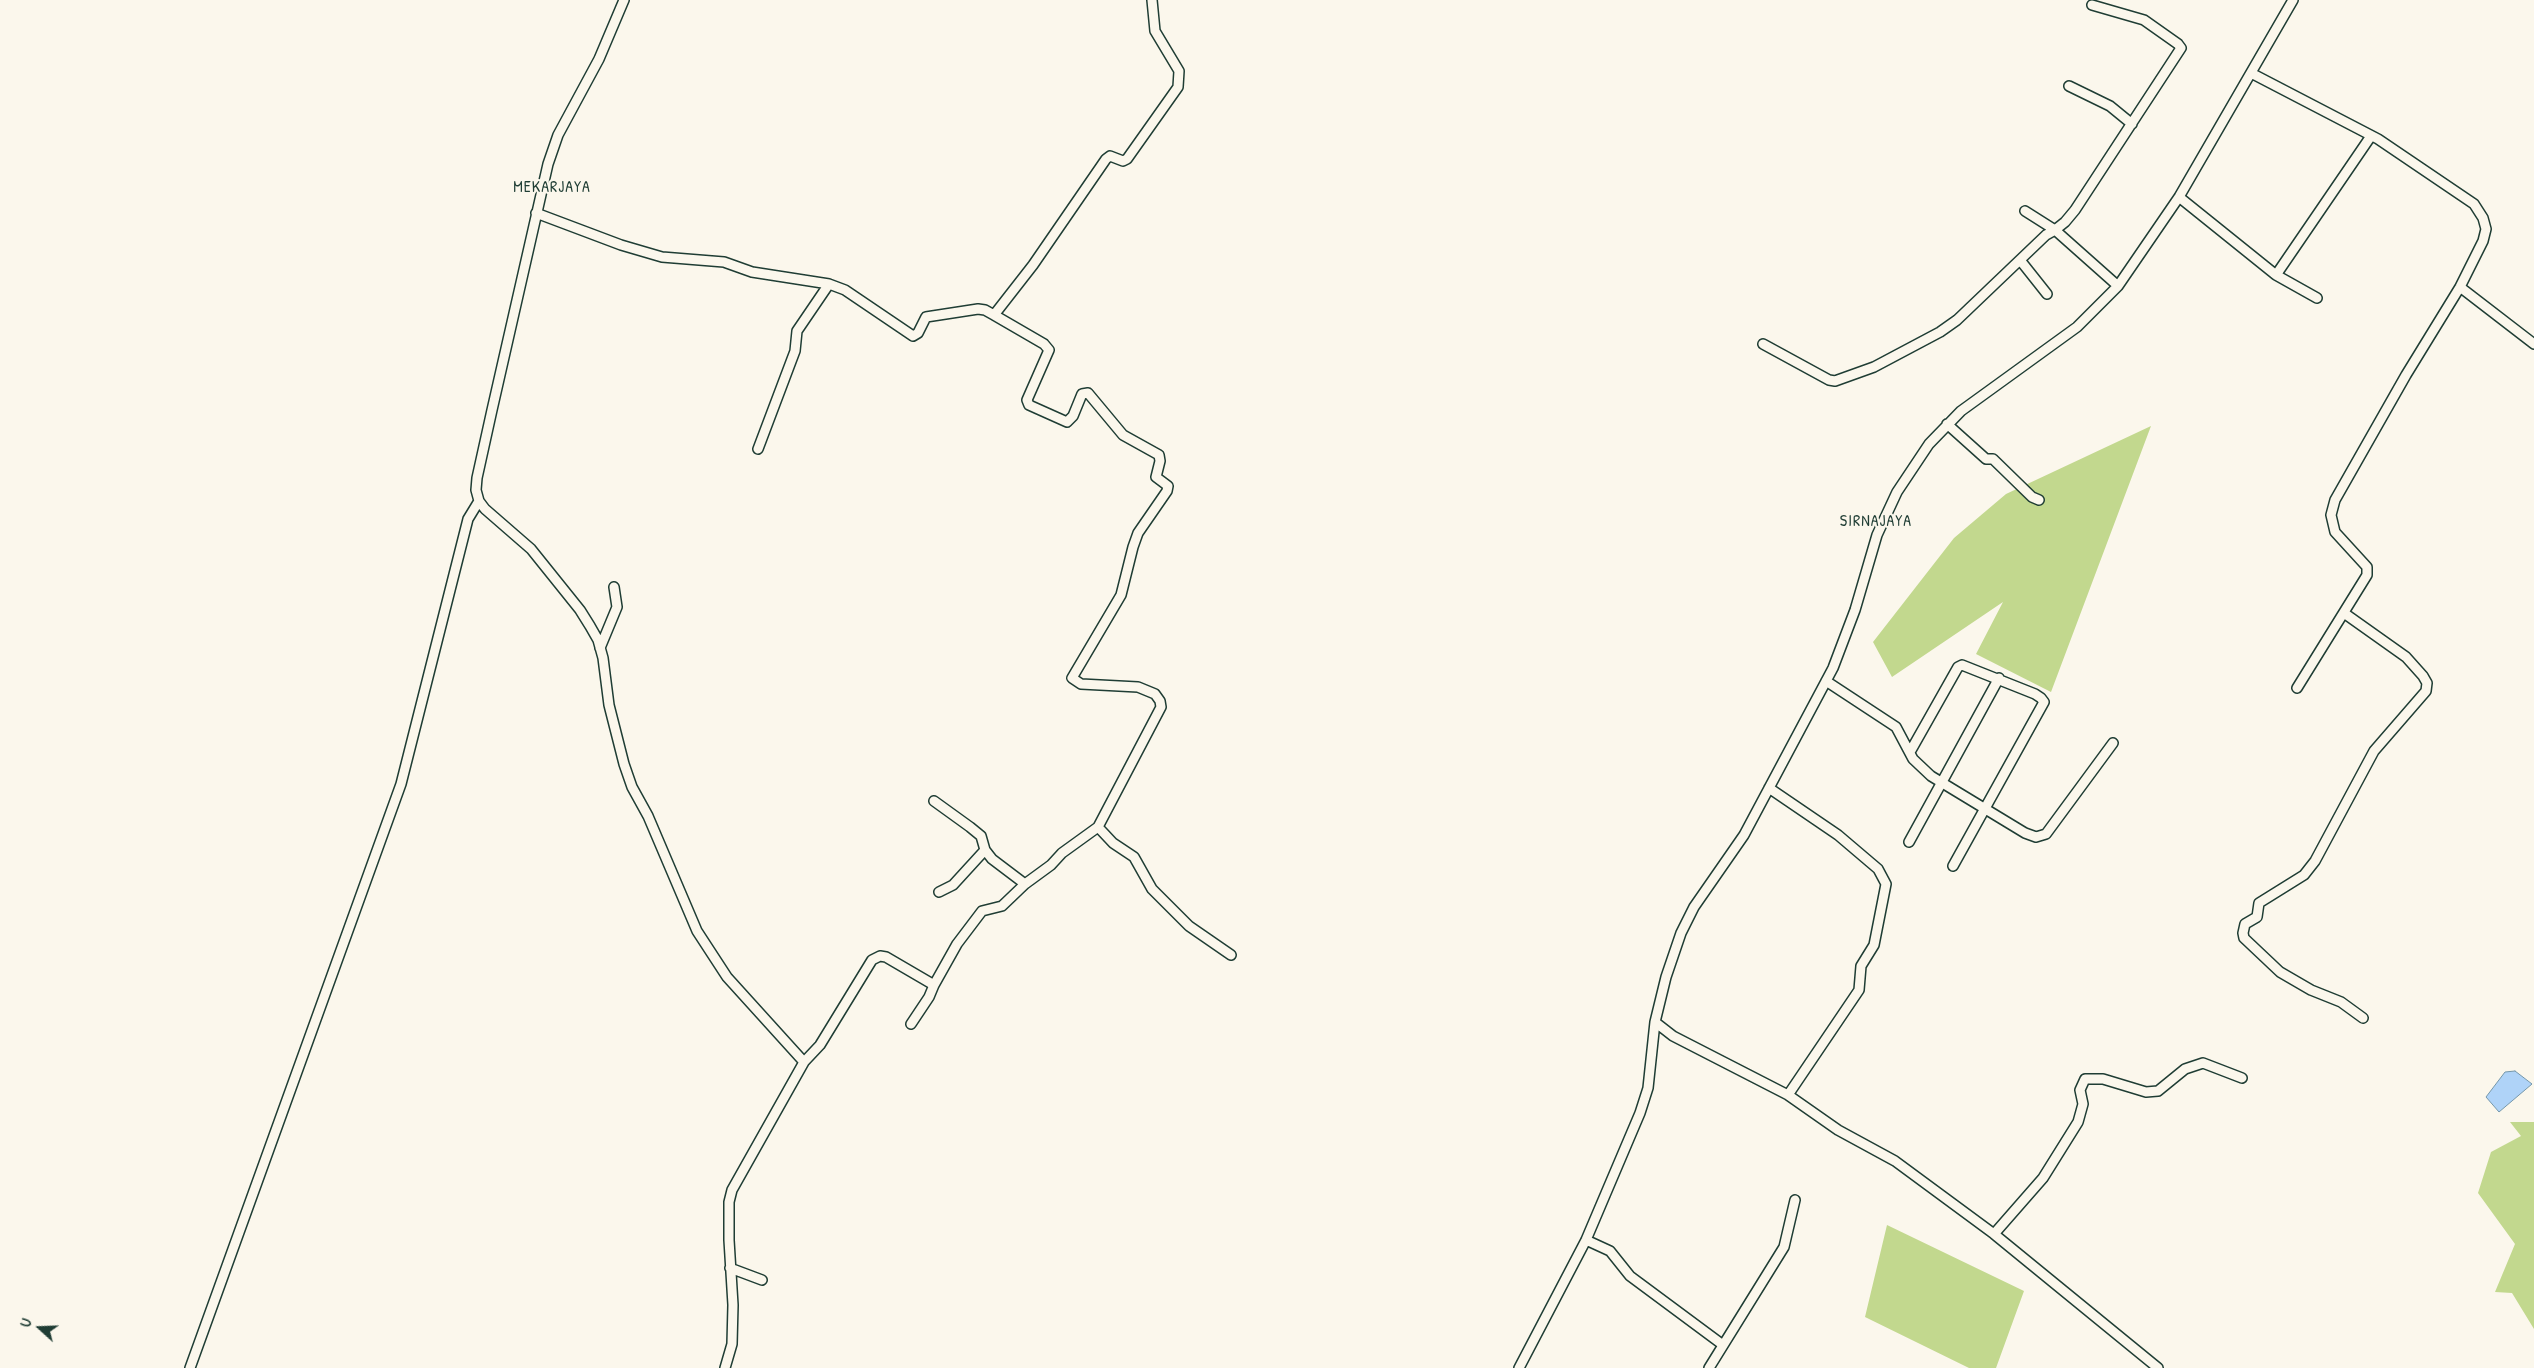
<!DOCTYPE html>
<style>
body{margin:0}
#map{position:relative;width:2534px;height:1368px;overflow:hidden;background:#fbf7ec;font-family:"Patrick Hand",sans-serif}
canvas{display:block}
.north{position:absolute;left:15px;top:1303px;width:50px;height:50px;-webkit-text-stroke:4px #fbf7ec;paint-order:stroke;rotate:290deg;font-size:14px;font-weight:700;line-height:20px;text-align:center;color:#1f3d34}
.north::after{content:'';display:block;margin:auto;width:18px;height:22px;background:#1f3d34;clip-path:polygon(50% 0,100% 100%,50% 72%,0 100%)}
</style>
<div id="map">
<canvas width="2534" height="1368"></canvas>
<div class="north">U</div>
</div>
<script>
const ctx = document.querySelector('canvas').getContext('2d');
ctx.lineJoin = 'round';
function fillPath(path, color) {
  ctx.fillStyle = color;
  ctx.fill(path, 'evenodd');
}
function shape(rows) {
  const path = new Path2D();
  for (const r of rows) {
    path.moveTo(r[0], r[1]);
    for (let i = 2; i < r.length; i += 2) path.lineTo(r[i], r[i + 1]);
  }
  return path;
}
function trace(path, color, width, dash) {
  ctx.strokeStyle = color;
  ctx.lineWidth = width;
  ctx.lineCap = dash ? 'butt' : 'round';
  ctx.setLineDash(dash || []);
  ctx.stroke(path);
}
function write(font, color, halo, rows, align = 'center') {
  ctx.font = font + ' "Patrick Hand",sans-serif';
  ctx.lineWidth = 4;
  ctx.setLineDash([]);
  ctx.textBaseline = 'middle';
  ctx.strokeStyle = halo;
  ctx.fillStyle = color;
  for (const [text, x, y, turn = 0] of rows) {
    ctx.save();
    ctx.translate(x, y);
    ctx.rotate((+turn || 0) * Math.PI / 180);
    ctx.textAlign = isNaN(turn) ? turn : align;
    if (halo) ctx.strokeText(text, 0, 0);
    ctx.fillText(text, 0, 0);
    ctx.restore();
  }
}
fillPath(shape([
 [2151,426,2051,692,1976,654,2003,602,1892,677,1873,642,1954,538,2006,494],
 [2510,1122,2534,1122,2534,1329,2512,1293,2495,1292,2515,1244,2478,1193,2491,1152,2521,1136],
 [1887,1225,2024,1291,1996,1368,1969,1368,1865,1317]
]), '#c2d88e');
const water = shape([
 [2515,1071,2532,1084,2499,1112,2486,1097,2505,1072,2515,1071]
]);
fillPath(water, '#afd3f8');
trace(water, '#7597aa', 1);
const minor = shape([
 [624,0,599,59,558,135,548,164,492,410,477,478,476,490,479,501,485,509,531,549,580,610,590,626,598,640,603,658,609,705,624,764,632,787,648,816,697,931,727,977,804,1062,732,1190,729,1202,729,1240,733,1305,732,1344,725,1368],
 [2251,73,2378,139,2474,204,2483,218,2486,229,2483,241,2460,287,2406,375,2335,500,2331,515,2335,532,2367,567,2367,575,2297,688],
 [2069,86,2110,106,2132,124],
 [2179,197,2276,275,2317,298],
 [2025,211,2055,230,2065,222,2075,210,2181,48,2178,44,2144,20,2092,5],
 [536,213,621,245,662,257,724,262,752,272,829,284,845,290,913,336,918,333,926,317,978,309,985,310,994,315,1033,265,1106,159,1110,156,1123,161,1127,159,1178,87,1179,71,1155,31,1152,0],
 [2020,260,2047,294],
 [2276,275,2371,136],
 [2460,287,2534,344],
 [1763,344,1829,380,1835,381,1874,367,1940,332,1957,320,2046,235,2055,230,2118,286],
 [1947,424,1986,459,1993,459,2032,497,2039,500],
 [758,449,795,351,797,331,829,284],
 [2344,613,2406,657,2423,676,2427,683,2426,691,2374,751,2315,861,2304,875,2259,903,2257,917,2245,924,2243,933,2244,938,2280,972,2311,990,2341,1002,2363,1018],
 [600,648,617,607,614,587],
 [1826,681,1896,727,1913,759,1931,776,2025,833,2036,837,2046,834,2113,743],
 [1910,752,1958,667,1962,665,2035,694,2041,698,2044,702,1953,866],
 [1769,788,1838,835,1878,869,1886,884,1874,945,1861,966,1859,990,1788,1095],
 [934,801,970,827,981,836,985,850,992,859,1025,884],
 [1098,827,1113,843,1134,857,1152,889,1189,926,1231,955],
 [1909,842,1999,678],
 [939,892,953,885,985,850],
 [1655,1022,1673,1036,1788,1095,1838,1130,1895,1161,1994,1234,2158,1368],
 [911,1024,929,997,934,985],
 [804,1062,820,1045,872,960,880,956,886,957,934,985,957,944,982,911,1002,906,1025,884,1051,865,1062,853,1098,827,1161,707,1160,701,1155,694,1138,687,1081,684,1072,678,1121,595,1133,547,1138,533,1167,491,1168,486,1156,477,1160,461,1159,455,1123,435,1088,393,1082,394,1073,416,1067,422,1029,405,1027,400,1049,350,1044,344,994,315],
 [1994,1234,2043,1178,2078,1122,2083,1104,2080,1090,2085,1079,2103,1079,2146,1092,2158,1091,2185,1069,2203,1063,2242,1078],
 [1586,1240,1610,1251,1630,1276,1723,1345],
 [730,1268,762,1280],
 [190,1368,401,784,468,519,479,501],
 [1519,1368,1586,1240,1640,1113,1648,1088,1655,1022,1666,977,1681,933,1694,907,1744,835,1833,668,1855,610,1877,535,1897,492,1929,444,1961,411,2077,327,2118,286,2179,197,2293,0],
 [1709,1368,1784,1247,1795,1200]
]);
trace(minor, '#1f3d34', 12);
trace(minor, '#fbf7ec', 9);
ctx.letterSpacing = '1px';
write('16px', '#1f3d34', '#fbf7ec', [
 ["MEKARJAYA",552,188],
 ["SIRNAJAYA",1876,522]
]);
ctx.letterSpacing = '0px';
</script>
